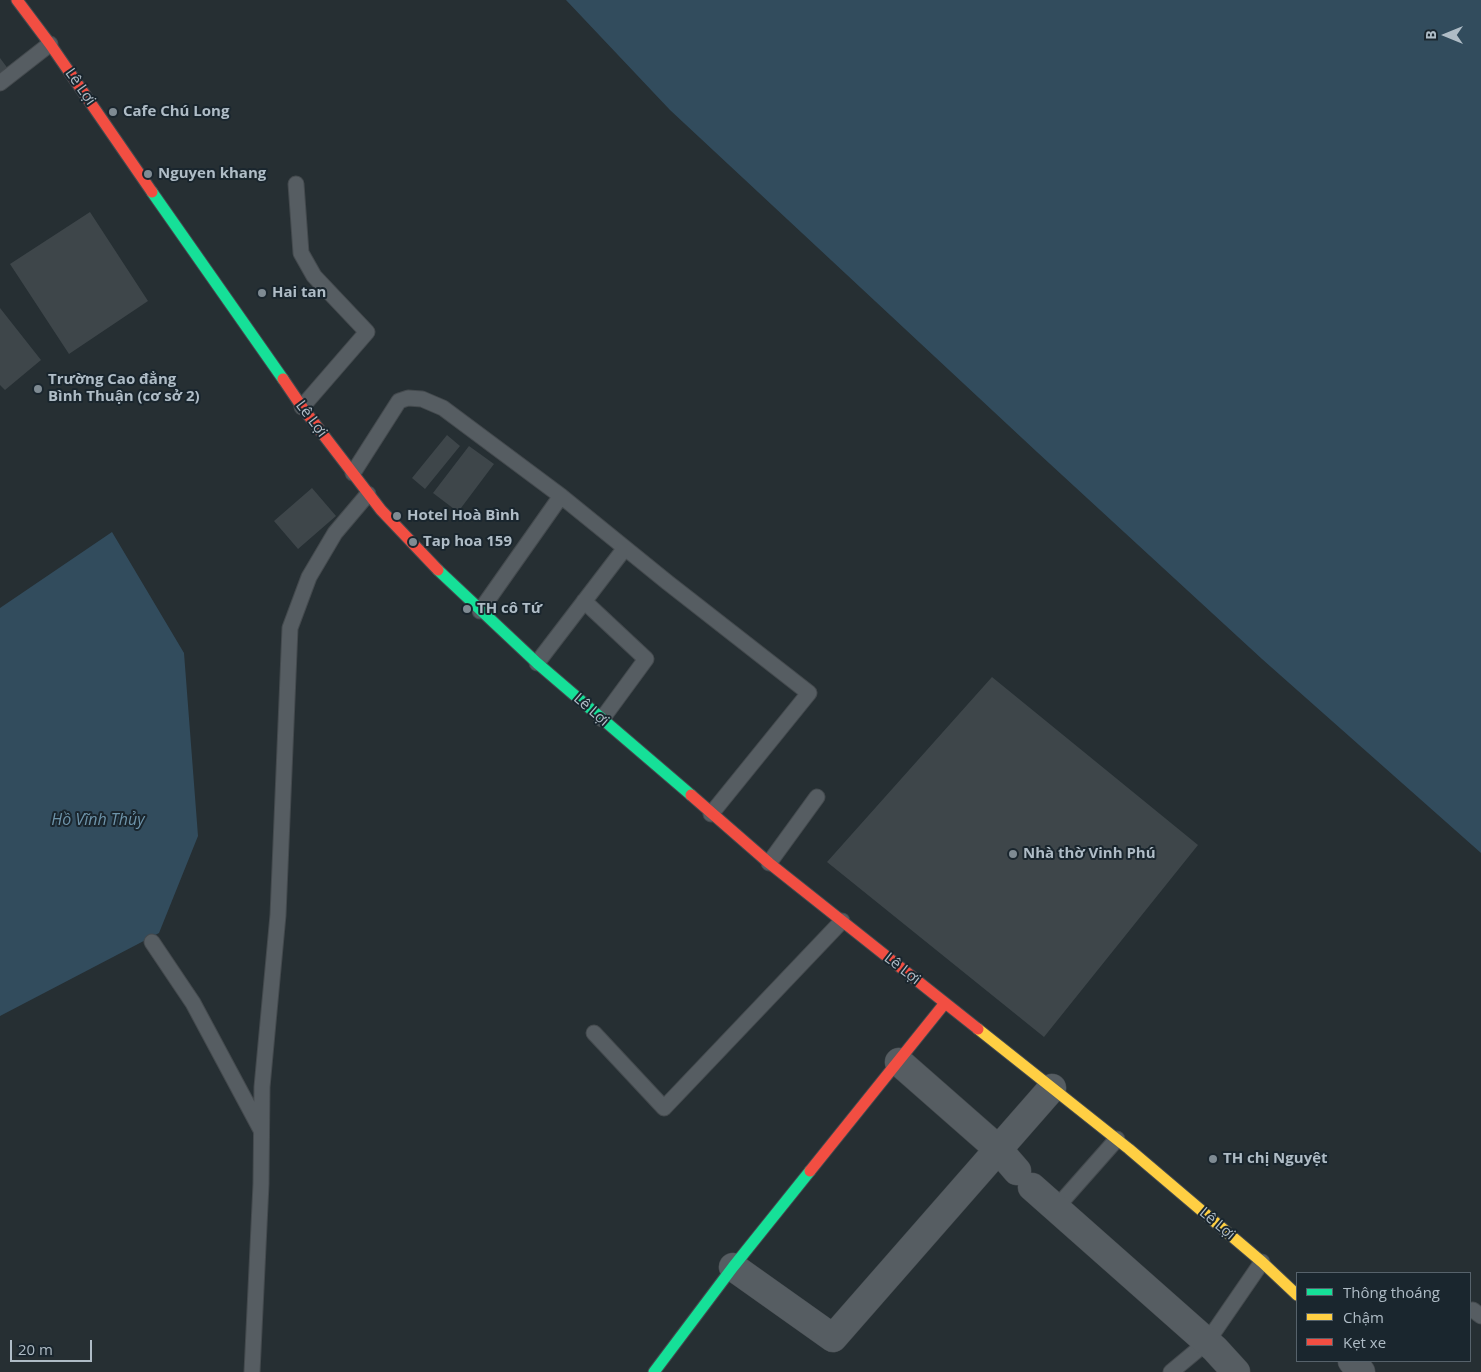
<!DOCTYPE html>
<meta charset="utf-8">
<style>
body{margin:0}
#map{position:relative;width:1481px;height:1372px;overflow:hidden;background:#262f33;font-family:"Open Sans",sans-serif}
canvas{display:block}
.legend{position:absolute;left:1296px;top:1272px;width:175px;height:90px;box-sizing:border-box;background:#1a262e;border:1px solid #56626b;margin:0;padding:6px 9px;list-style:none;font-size:15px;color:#afbcc6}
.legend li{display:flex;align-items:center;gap:10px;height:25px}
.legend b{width:25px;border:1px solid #56626b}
.north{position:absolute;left:1421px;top:10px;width:50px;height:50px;-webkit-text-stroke:4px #1a262e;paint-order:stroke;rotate:270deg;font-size:14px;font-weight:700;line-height:20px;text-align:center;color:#afbcc6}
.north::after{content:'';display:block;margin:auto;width:18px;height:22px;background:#afbcc6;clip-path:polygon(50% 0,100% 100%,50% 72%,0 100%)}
.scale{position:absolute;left:10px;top:1340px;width:82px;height:22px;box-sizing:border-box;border:2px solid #afbcc6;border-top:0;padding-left:6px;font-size:15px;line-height:18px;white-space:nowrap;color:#afbcc6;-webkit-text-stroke:4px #1a262e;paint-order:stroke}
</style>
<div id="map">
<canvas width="1481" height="1372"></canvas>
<ul class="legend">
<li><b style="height:6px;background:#16e098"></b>Thông thoáng</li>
<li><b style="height:6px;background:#ffcf43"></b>Chậm</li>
<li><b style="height:6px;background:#f24e42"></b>Kẹt xe</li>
</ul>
<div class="north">B</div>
<div class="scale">20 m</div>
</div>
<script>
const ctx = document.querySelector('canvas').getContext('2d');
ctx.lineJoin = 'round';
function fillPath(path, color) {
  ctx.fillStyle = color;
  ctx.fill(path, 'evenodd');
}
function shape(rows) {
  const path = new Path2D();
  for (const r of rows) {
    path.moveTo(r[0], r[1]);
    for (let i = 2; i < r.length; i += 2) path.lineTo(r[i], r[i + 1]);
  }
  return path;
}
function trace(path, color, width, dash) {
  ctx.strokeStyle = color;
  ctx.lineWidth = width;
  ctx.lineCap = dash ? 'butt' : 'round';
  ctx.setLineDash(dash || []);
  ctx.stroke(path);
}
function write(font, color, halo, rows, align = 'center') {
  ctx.font = font + ' "Open Sans",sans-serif';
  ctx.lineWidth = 4;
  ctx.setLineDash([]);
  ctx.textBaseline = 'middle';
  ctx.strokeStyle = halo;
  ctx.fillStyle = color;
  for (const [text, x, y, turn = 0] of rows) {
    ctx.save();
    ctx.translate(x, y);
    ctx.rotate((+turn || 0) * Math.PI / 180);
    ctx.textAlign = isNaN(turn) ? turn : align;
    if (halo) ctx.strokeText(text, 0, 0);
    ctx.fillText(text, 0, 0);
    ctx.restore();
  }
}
fillPath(shape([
 [566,0,1481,0,1481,853,1262,659,1037,452,670,110],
 [112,532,184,653,198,836,159,933,0,1016,0,608]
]), '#324c5d');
fillPath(shape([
 [0,58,9,70,0,77],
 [90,212,148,301,69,354,10,264],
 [0,308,41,360,5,390,0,385],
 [447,435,460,446,425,489,412,478],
 [469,446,494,464,458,512,433,493],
 [312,488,336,516,298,549,274,521],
 [992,677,1198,845,1044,1037,827,862]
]), '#3e464a');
const lane = shape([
 [0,83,50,44],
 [296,184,301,253,314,276,367,332,302,407],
 [353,473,399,401,408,398,422,399,443,408,561,496,667,582,809,693,711,814],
 [584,601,646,659,602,719],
 [480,611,561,496],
 [537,663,625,548],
 [769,863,817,797],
 [152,942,193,1003,261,1130],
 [594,1033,664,1108,842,921],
 [1056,1208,1117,1139],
 [1473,1310,1481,1316],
 [252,1372,261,1184,262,1087,278,915,290,628,309,577,335,533,368,494],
 [1171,1372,1207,1342,1262,1262]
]);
const street = shape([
 [899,1062,998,1149,1017,1171],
 [1032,1187,1215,1349,1236,1372],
 [733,1267,833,1338,1052,1088],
 [1352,1361,1361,1372]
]);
const fast = shape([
 [152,192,283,379],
 [438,570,537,663,691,795],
 [654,1372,733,1267,810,1171]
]);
const slow = shape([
 [978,1029,1129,1149,1262,1262,1297,1295]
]);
const jam = shape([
 [17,0,50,44,152,192],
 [283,379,302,407,381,510,438,570],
 [691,795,769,863,978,1029],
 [810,1171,945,1003]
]);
trace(lane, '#444a4e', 17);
trace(street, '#444a4e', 29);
trace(fast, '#444a4e', 13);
trace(slow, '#444a4e', 13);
trace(jam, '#444a4e', 13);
trace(lane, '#565d62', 15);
trace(street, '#565d62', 28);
trace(fast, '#16e098', 11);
trace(slow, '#ffcf43', 11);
trace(jam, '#f24e42', 11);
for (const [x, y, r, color] of [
 [113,112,5,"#7f8b93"],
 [148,174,5,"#7f8b93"],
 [262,293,5,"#7f8b93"],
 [38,389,5,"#7f8b93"],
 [397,516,5,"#7f8b93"],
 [413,542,5,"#7f8b93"],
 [467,609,5,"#7f8b93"],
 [1013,854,5,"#7f8b93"],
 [1213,1159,5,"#7f8b93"]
]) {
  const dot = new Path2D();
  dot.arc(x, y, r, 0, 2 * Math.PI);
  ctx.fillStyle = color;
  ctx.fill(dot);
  trace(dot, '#1a262e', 2);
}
write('15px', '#afbcc6', '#1a262e', [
 ["Lê Lợi",80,87,55],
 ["Lê Lợi",311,419,53],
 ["Lê Lợi",591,710,41],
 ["Lê Lợi",902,969,38],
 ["Lê Lợi",1217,1224,40]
]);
write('bold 15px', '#afbcc6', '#1a262e', [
 ["Cafe Chú Long",123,112],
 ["Nguyen khang",158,174],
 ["Hai tan",272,293],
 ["Trường Cao đẳng",48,380],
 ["Bình Thuận (cơ sở 2)",48,397],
 ["Hotel Hoà Bình",407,516],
 ["Tap hoa 159",423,542],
 ["TH cô Tứ",477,609],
 ["Nhà thờ Vinh Phú",1023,854],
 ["TH chị Nguyệt",1223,1159]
], 'left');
write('italic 16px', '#6e94aa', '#1a262e', [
 ["Hồ Vĩnh Thủy",98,820]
]);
</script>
